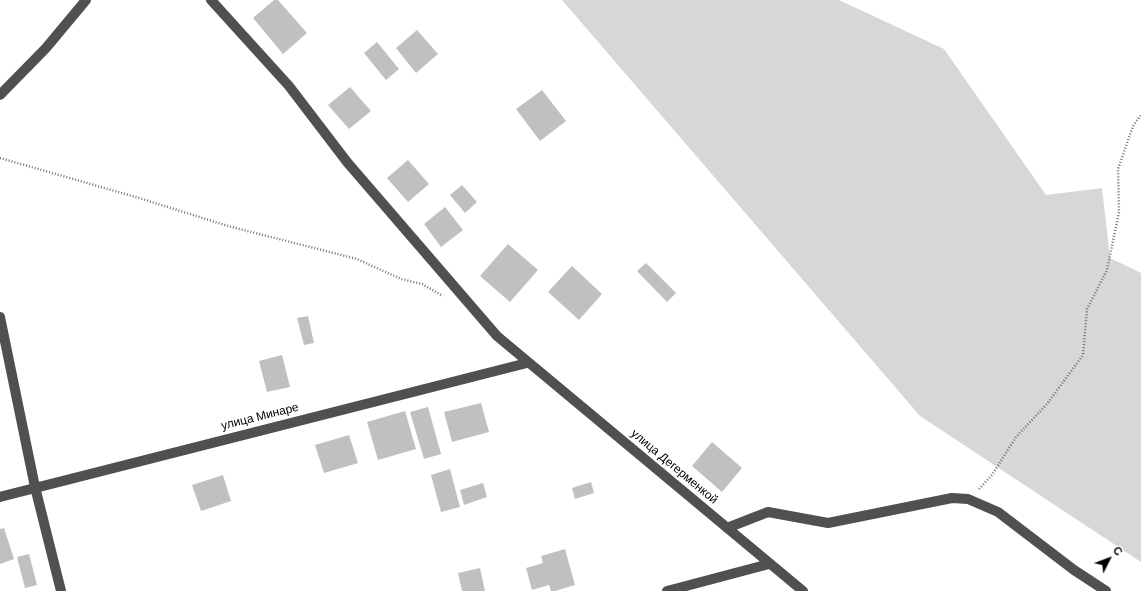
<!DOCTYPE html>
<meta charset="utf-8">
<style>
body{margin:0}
#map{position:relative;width:1141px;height:591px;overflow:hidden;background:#fff;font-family:"DM Sans",sans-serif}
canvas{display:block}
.north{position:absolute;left:1089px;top:539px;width:40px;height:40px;-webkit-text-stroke:3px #fff;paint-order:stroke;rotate:48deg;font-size:11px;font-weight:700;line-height:16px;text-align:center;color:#000}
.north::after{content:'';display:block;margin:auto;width:14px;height:18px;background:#000;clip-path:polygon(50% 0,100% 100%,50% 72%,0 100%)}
</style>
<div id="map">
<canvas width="1141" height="591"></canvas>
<div class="north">С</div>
</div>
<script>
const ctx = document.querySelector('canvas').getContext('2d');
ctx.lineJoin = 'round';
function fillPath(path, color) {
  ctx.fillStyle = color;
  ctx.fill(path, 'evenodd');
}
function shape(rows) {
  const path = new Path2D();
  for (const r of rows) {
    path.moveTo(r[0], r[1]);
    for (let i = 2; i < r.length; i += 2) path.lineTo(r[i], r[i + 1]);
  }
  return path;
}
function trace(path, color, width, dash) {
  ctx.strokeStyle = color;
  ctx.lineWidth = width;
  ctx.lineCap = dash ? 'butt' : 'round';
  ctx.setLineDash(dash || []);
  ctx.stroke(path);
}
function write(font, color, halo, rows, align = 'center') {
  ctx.font = font + ' "DM Sans",sans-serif';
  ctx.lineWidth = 4;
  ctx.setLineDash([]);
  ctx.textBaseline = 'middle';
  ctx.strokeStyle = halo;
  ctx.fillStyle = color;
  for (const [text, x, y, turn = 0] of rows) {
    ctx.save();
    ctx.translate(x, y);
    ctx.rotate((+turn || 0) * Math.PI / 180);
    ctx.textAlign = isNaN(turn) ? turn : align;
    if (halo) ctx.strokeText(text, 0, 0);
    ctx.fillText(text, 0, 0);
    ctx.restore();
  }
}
fillPath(shape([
 [562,0,839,0,944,49,1046,195,1102,188,1110,258,1141,273,1141,562,920,416]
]), '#d7d7d7');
fillPath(shape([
 [274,0,278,0,307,33,283,54,253,18],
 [417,30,438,54,416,73,396,48],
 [377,42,399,69,386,80,364,53],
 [350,87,371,111,349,129,328,105],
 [542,90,566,121,540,141,516,109],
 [408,160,429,184,408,202,387,178],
 [462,185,477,202,465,213,450,195],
 [445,207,463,230,441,247,424,224],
 [508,244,538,270,510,302,480,276],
 [646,263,676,293,667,302,637,271],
 [572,266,602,294,579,320,548,292],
 [308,316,314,343,304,345,297,318],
 [282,355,290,387,267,392,259,361],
 [481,403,489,432,452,442,444,412],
 [428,407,441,454,424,459,410,412],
 [405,411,416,449,378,460,367,422],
 [349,435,358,463,324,473,315,445],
 [712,442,742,468,722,492,692,466],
 [450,469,460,507,441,512,431,475],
 [223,475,231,501,201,511,192,485],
 [591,482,594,493,575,499,572,488],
 [483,483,487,497,464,505,460,490],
 [4,528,14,559,0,564,0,529],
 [565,549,575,585,555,591,551,591,549,585,532,590,526,568,543,563,541,556],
 [29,554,37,585,25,588,17,557],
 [480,568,485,591,462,591,458,573]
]), '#c0c0c0');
trace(shape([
 [0,158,139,198,228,226,357,259,401,279,422,284,443,296],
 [979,489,992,475,1016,437,1047,404,1083,355,1087,309,1107,270,1119,212,1118,169,1133,126,1141,115]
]), '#727272', 2.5, [1, 2]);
trace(shape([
 [211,0,289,86,347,162,497,336,803,591],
 [0,95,46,48,86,0],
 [0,317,35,487,61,591],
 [0,497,527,363],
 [727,528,768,512,828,523,952,498,968,499,998,512,1074,570,1106,591],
 [667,591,769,564]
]), '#505050', 10);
write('12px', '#000', '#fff', [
 ["улица Минаре",260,417,-14],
 ["улица Дегерменкой",674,467,40]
]);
</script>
